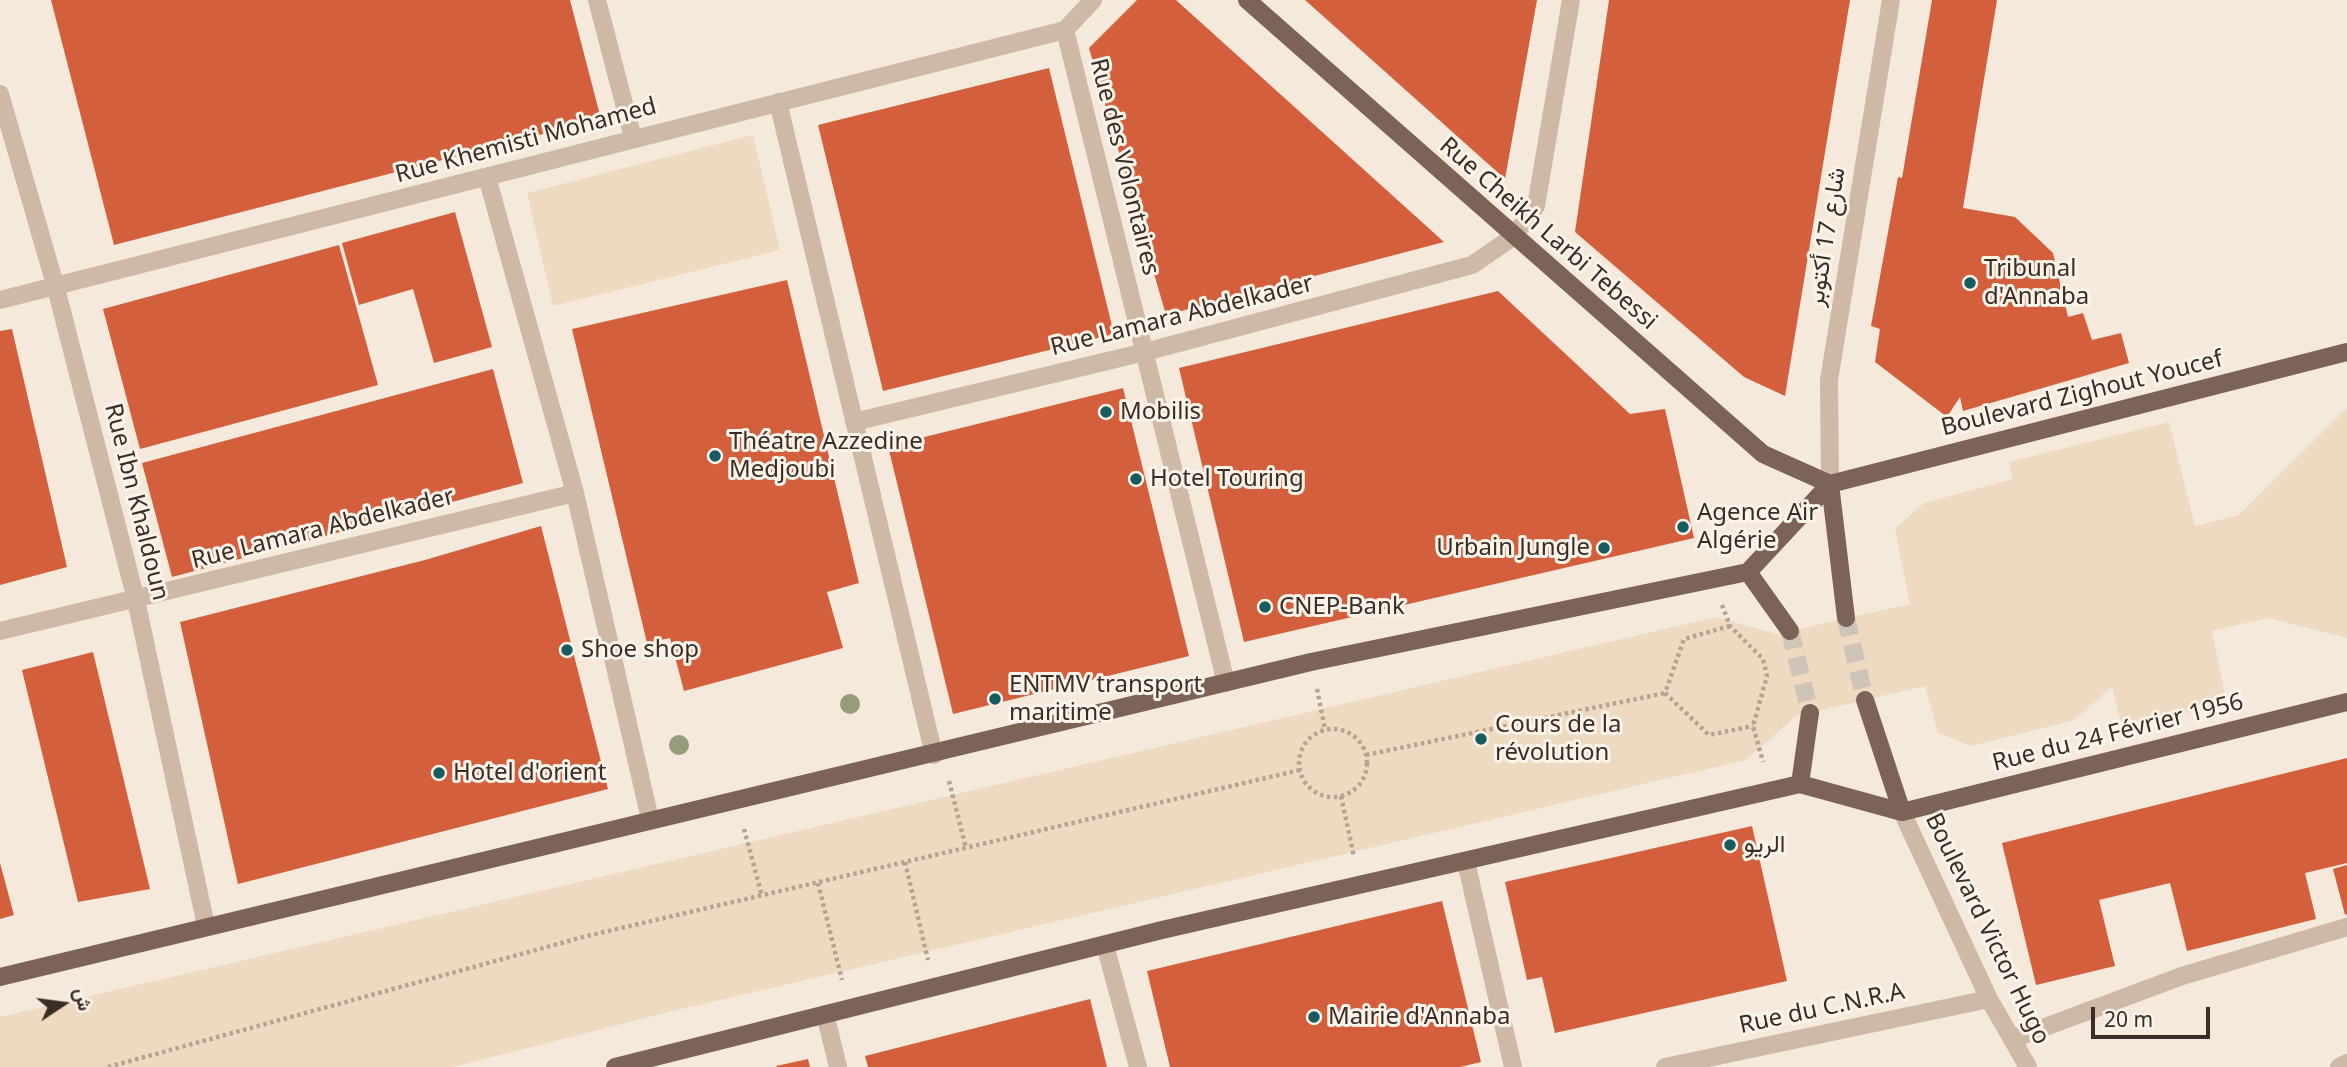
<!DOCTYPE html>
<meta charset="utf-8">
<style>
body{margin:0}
#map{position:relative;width:2347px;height:1067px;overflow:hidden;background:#f5e9dc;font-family:"Noto Sans",Vazirmatn,sans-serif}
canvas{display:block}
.north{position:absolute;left:28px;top:969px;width:70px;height:70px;-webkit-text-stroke:5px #fcf3e9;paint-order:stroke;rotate:77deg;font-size:19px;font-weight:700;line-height:28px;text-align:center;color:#3a2d28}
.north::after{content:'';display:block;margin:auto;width:24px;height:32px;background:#3a2d28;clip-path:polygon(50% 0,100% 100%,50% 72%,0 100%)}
.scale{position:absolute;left:2091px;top:1007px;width:119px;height:32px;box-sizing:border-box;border:4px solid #3a2d28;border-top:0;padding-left:9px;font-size:21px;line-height:24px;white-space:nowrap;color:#3a2d28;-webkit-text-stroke:5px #fcf3e9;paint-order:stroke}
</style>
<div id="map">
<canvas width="2347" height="1067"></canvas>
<div class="north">ش</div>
<div class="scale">20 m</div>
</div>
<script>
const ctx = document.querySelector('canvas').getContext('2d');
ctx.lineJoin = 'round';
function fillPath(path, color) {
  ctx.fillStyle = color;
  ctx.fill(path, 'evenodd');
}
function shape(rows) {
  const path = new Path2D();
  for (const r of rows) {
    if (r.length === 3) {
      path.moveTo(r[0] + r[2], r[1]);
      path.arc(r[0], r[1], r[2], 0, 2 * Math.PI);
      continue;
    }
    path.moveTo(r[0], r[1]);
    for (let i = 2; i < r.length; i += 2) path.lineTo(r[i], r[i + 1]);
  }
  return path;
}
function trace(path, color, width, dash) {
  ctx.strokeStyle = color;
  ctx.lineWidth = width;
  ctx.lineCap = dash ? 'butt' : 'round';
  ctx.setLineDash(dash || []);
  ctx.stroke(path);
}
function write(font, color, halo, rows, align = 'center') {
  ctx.font = font + ' "Noto Sans",Vazirmatn,sans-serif';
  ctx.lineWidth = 6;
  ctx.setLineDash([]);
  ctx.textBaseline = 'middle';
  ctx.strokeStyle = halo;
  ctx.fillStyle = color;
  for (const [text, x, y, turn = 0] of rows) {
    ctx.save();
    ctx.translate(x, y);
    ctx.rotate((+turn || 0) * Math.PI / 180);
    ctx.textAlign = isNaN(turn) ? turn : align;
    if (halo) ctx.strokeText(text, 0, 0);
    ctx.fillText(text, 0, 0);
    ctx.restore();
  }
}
fillPath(shape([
 [753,135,780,250,553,306,527,193],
 [2347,408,2347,638,2268,618,2212,631,2227,704,2122,728,2112,686,2075,720,1971,746,1938,733,1925,686,1796,716,1746,760,673,1011,453,1067,0,1067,0,1017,1716,617,1776,634,1910,604,1895,529,1924,503,2013,479,2009,462,2169,422,2195,526,2239,515]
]), '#eedac1');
fillPath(shape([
 [51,0,570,0,601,119,114,245],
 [1137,0,1176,0,1444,242,1166,315,1089,48],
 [1305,0,1537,0,1505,179],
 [1609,0,1850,0,1785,396,1744,377,1575,232],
 [1932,0,1997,0,1963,208,2015,217,2053,253,2068,317,2083,313,2092,340,2121,333,2129,363,1963,411,1960,397,1947,417,1875,362,1880,329,1871,326,1898,177,1902,178],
 [1049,68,1114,334,883,391,818,125],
 [455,212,492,347,434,363,413,289,359,305,342,243],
 [339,245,378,385,140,449,103,309],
 [787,280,859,583,827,592,843,648,684,691,670,638,647,643,572,329],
 [1498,291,1630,414,1665,409,1694,538,1244,642,1179,368],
 [12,329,67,567,0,585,0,331],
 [493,369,523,483,172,577,142,463],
 [1123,388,1189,656,953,714,888,446],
 [541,526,608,789,238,884,180,622,425,560],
 [93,652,150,889,78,902,22,670],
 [2347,758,2347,863,2305,873,2316,919,2187,951,2170,883,2099,900,2115,966,2036,985,2002,843],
 [1752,826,1787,981,1555,1033,1542,977,1527,980,1505,882],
 [0,863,14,915,0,919],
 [2347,865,2347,914,2345,915,2333,869],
 [1442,901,1481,1062,1460,1067,1170,1067,1147,971],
 [1090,999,1107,1067,868,1067,865,1056],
 [808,1059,810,1067,777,1067,776,1066]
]), '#d35f3c');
trace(shape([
 [1846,618,1865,700],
 [1790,631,1810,713]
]), '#d0c3b8', 18, [18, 9]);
trace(shape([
 [1722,605,1730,626,1763,659,1767,676,1753,726,1763,762],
 [1730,626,1684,639,1665,693,1709,735,1753,726],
 [1317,689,1325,729],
 [1333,763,34],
 [1366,755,1665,693],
 [949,781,966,848],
 [1341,796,1354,857],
 [744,829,762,896],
 [905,862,928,960],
 [818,883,842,980],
 [108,1067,587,936,1300,770]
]), '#baa290', 4.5, [3.5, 3.5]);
trace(shape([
 [2013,1039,2182,976,2347,927],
 [2339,1067,2347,1063]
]), '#ceb8a6', 18);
trace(shape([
 [597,0,633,138],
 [1065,30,1226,683],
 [1065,30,1093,0],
 [0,94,56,288,136,600,206,926],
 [778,102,934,755],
 [487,177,575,493,650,819],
 [0,300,1065,30],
 [854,422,1145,352,1472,265,1513,237,1536,206,1571,0],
 [1830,484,1829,380,1891,0],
 [0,631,575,493],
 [1902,812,1989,999,2028,1067],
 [1466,862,1513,1067],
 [1105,945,1138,1067],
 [825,1014,838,1067],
 [1665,1067,1989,999]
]), '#ceb8a6', 18);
trace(shape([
 [1247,0,1763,454,1830,484],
 [1830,484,2347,352],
 [1830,484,1846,618],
 [1748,572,1790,631],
 [1865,700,1902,812],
 [1800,784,1810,713],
 [0,977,1311,662,1748,572,1830,484],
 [615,1067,1162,930,1800,784,1902,812,2347,702]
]), '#7d6357', 18);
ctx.fillStyle = '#969b79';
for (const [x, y] of [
 [850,704],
 [679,745]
]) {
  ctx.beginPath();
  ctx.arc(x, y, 10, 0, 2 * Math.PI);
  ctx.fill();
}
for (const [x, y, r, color] of [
 [1970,283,7,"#185c60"],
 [1106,412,7,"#185c60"],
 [715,456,7,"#185c60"],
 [1136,479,7,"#185c60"],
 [1683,527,7,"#185c60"],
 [1604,548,7,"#185c60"],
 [1265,607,7,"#185c60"],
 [567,650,7,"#185c60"],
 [995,699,7,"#185c60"],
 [1481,739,7,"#185c60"],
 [439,773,7,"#185c60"],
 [1730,845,7,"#185c60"],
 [1314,1017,7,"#185c60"]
]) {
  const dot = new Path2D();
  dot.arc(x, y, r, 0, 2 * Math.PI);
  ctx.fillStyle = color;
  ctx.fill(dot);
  trace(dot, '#fcf3e9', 2.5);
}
write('24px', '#3a2d28', '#fcf3e9', [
 ["Rue Khemisti Mohamed",526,141,-15],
 ["Rue des Volontaires",1124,167,76],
 ["Rue Cheikh Larbi Tebessi",1548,234,41],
 ["شارع 17 أكتوبر",1827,237,-81],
 ["Rue Lamara Abdelkader",1182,316,-14],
 ["Boulevard Zighout Youcef",2082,394,-14],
 ["Rue Ibn Khaldoun",136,502,76],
 ["Rue Lamara Abdelkader",323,529,-14],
 ["Rue du 24 Février 1956",2118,733,-14],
 ["Boulevard Victor Hugo",1987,929,64],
 ["Rue du C.N.R.A",1822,1009,-12]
]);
write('24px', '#3a2d28', '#fcf3e9', [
 ["Tribunal",1984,269],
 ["d'Annaba",1984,297],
 ["Mobilis",1120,412],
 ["Théatre Azzedine",729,442],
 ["Medjoubi",729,470],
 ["Hotel Touring",1150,479],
 ["Agence Air",1697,513],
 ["Algérie",1697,541],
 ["Urbain Jungle",1590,548,"right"],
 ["CNEP-Bank",1279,607],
 ["Shoe shop",581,650],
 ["ENTMV transport",1009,685],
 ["maritime",1009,713],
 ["Cours de la",1495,725],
 ["révolution",1495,753],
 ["Hotel d'orient",453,773],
 ["الريو",1744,845],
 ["Mairie d'Annaba",1328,1017]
], 'left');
</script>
